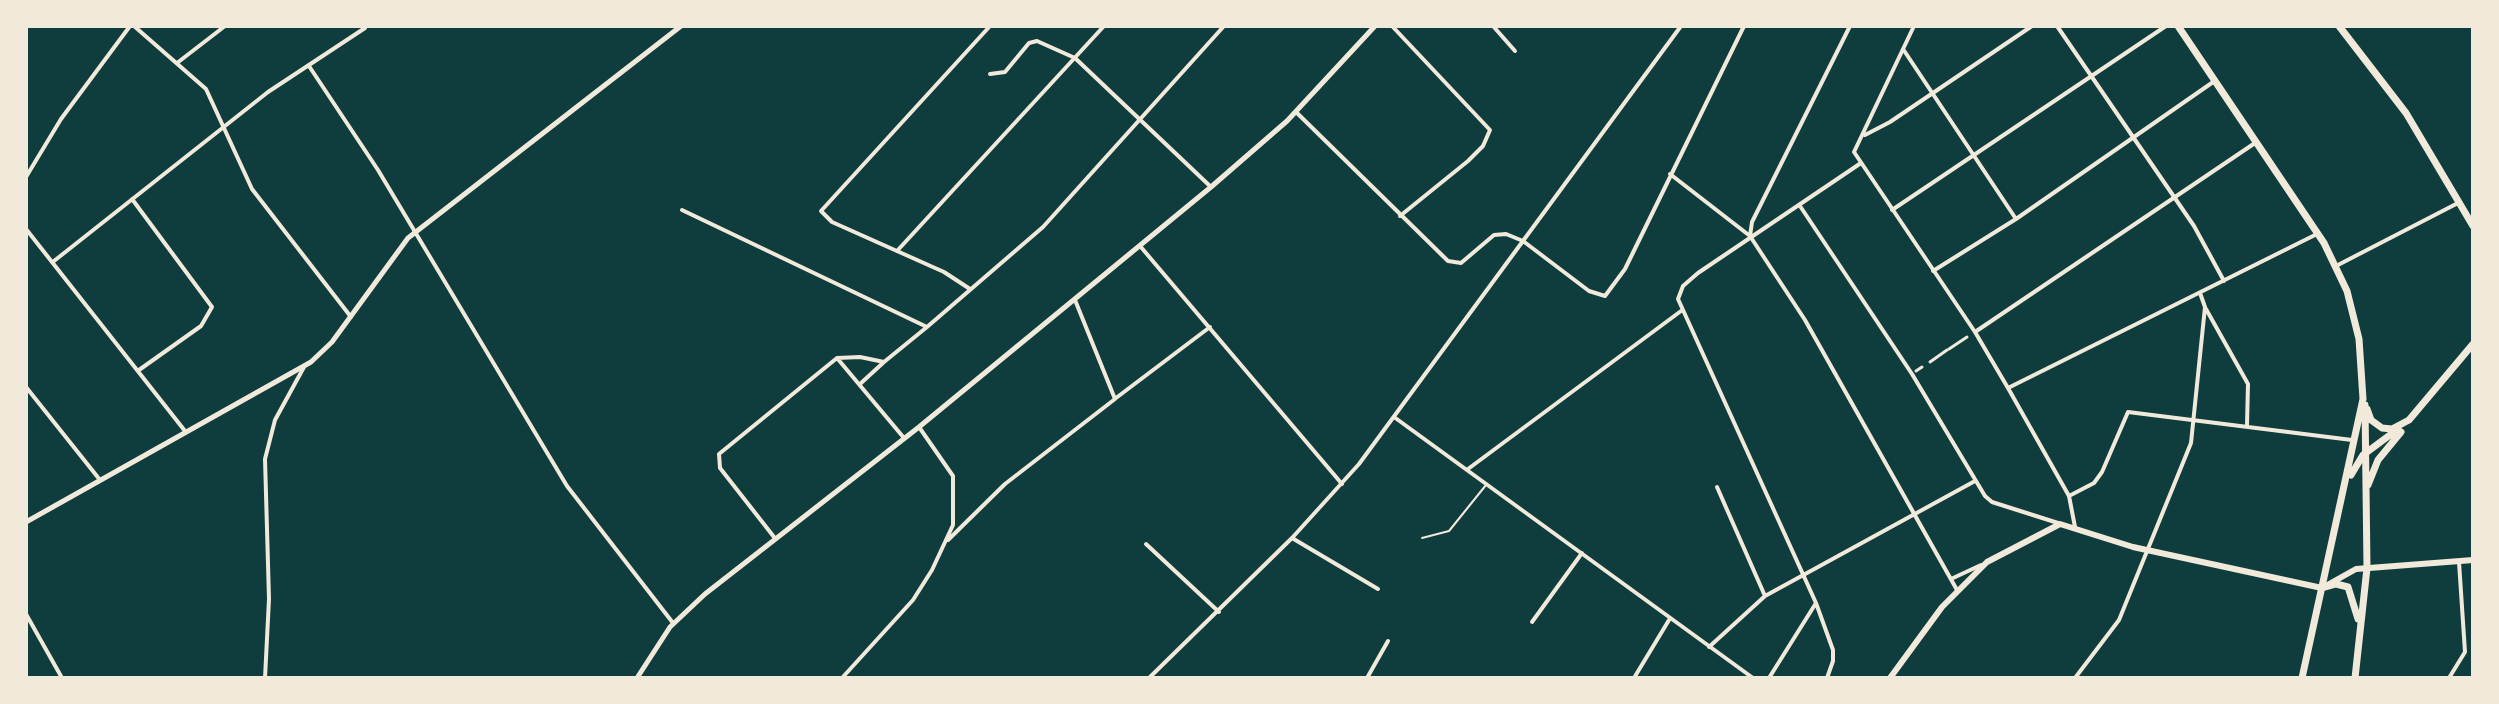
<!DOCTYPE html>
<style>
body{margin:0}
#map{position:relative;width:2499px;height:704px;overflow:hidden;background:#0f3d3e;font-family:"Source Serif 4",serif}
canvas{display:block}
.frame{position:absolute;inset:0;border:28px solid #f1e9da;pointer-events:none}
</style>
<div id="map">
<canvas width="2499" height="704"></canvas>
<div class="frame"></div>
</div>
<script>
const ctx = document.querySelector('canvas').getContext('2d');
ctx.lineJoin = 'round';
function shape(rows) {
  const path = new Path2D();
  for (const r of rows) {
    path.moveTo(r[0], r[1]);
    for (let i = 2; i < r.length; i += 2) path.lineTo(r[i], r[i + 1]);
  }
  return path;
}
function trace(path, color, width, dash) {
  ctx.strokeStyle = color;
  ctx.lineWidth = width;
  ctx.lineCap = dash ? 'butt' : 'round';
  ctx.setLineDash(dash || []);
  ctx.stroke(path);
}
trace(shape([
 [1422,538,1449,531,1486,485]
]), '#f1e9da', 2);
trace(shape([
 [1949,349,1967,337],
 [1930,362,1947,350],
 [1916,371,1922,367]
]), '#f1e9da', 3);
trace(shape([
 [134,26,206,89,252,189,351,317],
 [1392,26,1490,130,1483,146,1468,161,1400,216],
 [1493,26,1515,51],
 [1914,26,1854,152,1975,332,2008,388,2069,496,2075,527],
 [2057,26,2194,226,2224,281],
 [1903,49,2016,219],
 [177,63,225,26],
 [309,66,378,170,567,486,673,623],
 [990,74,1005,72,1029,43,1037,41,1075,58,1211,187],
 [1296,112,1448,261,1461,263,1494,235,1506,234,1523,241,1589,291,1605,296,1625,269,1744,26],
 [1865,135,1890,122,2032,26],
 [1670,174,1750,236,1805,320,1957,590],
 [26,177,61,119,130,26],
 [132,199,212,307,201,326,139,370],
 [1800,206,1912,374,1985,496,1992,502,2058,523],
 [682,210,927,327],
 [1892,210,2166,26],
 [26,229,185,431],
 [1750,236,1752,222,1850,26],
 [1140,246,1342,484],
 [897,251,1104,26],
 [54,261,268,92,365,28],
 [2336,266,2458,203],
 [1933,271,2016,219,2216,80],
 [970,289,944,272,832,222,821,211,990,26],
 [2206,309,2248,384,2247,425],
 [1975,332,2255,143],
 [837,358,860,357,884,362,927,327,1043,227,1224,26],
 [860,384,884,362],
 [26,387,100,480],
 [2008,388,2317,234],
 [1116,398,1210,327],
 [1394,417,1753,678],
 [1468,469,1681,311],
 [1717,487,1765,596],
 [2069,496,2094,483,2102,472,2128,412,2352,440],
 [774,537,720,468,719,454,837,358,904,438],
 [1292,538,1378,589],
 [948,540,1005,484,1115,399,1075,300],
 [1146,544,1219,612],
 [1951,579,1981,565],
 [26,614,62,678],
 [1532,622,1582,553],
 [1709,647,1765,596,1975,481],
 [265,678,269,599,265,459,275,420,304,367],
 [842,678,913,600,932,570,953,525,953,476,919,427],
 [1149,678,1292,538,1359,464,1681,26],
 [1367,678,1388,641],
 [1634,678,1669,620],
 [1769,678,1816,603],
 [1827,678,1833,661,1833,650,1816,603,1678,299,1683,286,1698,273,1861,163],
 [2075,678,2119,620,2191,443,2205,307,2200,293],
 [2449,678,2465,652,2459,562]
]), '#f1e9da', 4);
trace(shape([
 [26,522,311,362,332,342,408,238,681,26],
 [637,678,670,627,705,594,919,427,1211,187,1287,121,1375,26]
]), '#f1e9da', 5);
trace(shape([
 [1890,678,1942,607,1987,562,2060,524,2133,547,2322,588,2356,569,2473,560]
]), '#f1e9da', 6);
trace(shape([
 [2178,26,2324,243,2347,291,2359,339,2363,399,2302,678],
 [2339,26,2406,113,2473,226],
 [2367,409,2371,420,2382,428,2392,429,2409,420,2473,344],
 [2351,475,2363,455,2398,429],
 [2368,485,2378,460,2401,432],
 [2322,588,2336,584,2348,587,2358,619],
 [2355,678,2367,568,2365,405]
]), '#f1e9da', 7);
</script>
